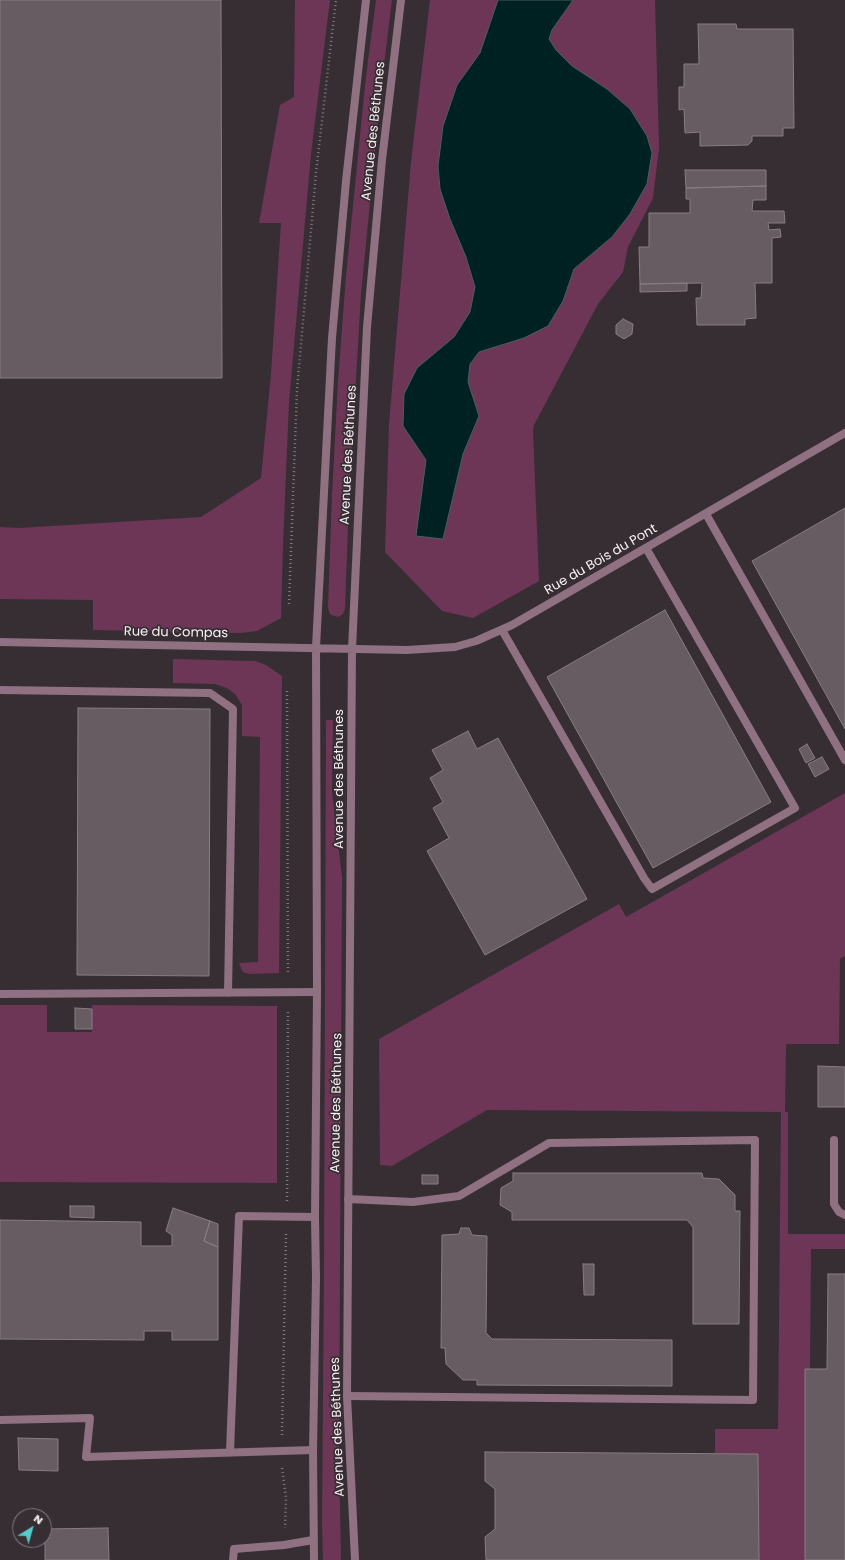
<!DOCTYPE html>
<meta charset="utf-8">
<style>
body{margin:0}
#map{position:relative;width:845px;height:1560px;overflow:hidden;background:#372e33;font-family:Poppins,sans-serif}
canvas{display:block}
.north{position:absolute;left:12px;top:1508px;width:40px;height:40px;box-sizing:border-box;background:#372e33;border:1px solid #847c80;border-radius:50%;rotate:37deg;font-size:11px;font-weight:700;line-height:16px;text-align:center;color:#f7f1f4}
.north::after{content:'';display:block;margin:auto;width:14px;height:18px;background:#52cdce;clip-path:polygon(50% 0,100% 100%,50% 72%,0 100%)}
</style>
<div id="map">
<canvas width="845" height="1560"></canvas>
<div class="north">N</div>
</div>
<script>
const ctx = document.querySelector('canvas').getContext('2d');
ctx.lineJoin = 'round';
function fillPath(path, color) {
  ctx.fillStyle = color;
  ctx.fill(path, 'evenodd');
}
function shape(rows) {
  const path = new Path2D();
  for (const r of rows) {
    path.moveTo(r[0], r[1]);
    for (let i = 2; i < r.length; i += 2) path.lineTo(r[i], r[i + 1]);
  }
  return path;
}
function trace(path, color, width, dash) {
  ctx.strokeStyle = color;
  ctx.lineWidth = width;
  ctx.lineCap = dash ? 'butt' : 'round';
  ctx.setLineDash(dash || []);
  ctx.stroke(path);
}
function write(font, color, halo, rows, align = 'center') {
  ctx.font = font + ' Poppins,sans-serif';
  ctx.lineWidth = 3.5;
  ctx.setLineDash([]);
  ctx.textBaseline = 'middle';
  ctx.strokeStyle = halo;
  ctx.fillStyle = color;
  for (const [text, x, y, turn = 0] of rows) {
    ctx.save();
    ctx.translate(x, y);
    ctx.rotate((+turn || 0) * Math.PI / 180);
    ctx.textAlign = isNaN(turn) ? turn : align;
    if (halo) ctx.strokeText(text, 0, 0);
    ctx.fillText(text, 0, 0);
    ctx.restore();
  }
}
fillPath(shape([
 [295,0,330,0,311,154,289,402,283,546,281,618,257,631,241,633,93,630,93,600,0,599,0,527,19,528,201,517,261,478,271,374,281,223,259,223,280,105,294,97],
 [376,0,392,0,382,81,361,294,349,497,345,608,343,614,338,617,331,615,329,612,328,607,332,495,338,381,346,276,366,76],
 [430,0,498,0,480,53,457,85,438,166,440,189,450,219,466,257,475,287,470,312,454,337,417,368,403,426,426,460,416,536,443,539,463,454,479,417,468,382,470,364,479,352,524,338,563,301,574,269,612,237,630,214,647,136,630,109,607,89,572,66,556,50,549,39,552,30,573,0,655,0,659,148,653,198,628,247,623,272,598,304,534,425,533,430,539,581,473,618,442,611,385,552,389,424,411,162],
 [173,659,255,661,266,665,282,676,279,973,250,974,245,973,242,971,239,963,258,962,260,737,242,736,242,705,235,694,227,688,215,684,173,683],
 [326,720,333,720,332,792,342,877,339,1452,341,1560,323,1560,322,1523,324,1266],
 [845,793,845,956,840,959,839,1044,786,1044,785,1112,788,1112,788,1234,845,1234,845,1249,811,1249,810,1369,805,1369,805,1560,759,1560,758,1454,715,1453,715,1429,778,1429,781,1112,487,1110,392,1166,380,1165,379,1039,619,904,626,917],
 [0,1005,47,1005,47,1032,92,1032,92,1005,277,1006,277,1183,0,1182]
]), '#6d3657');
const water = shape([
 [498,0,573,0,552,30,549,39,556,50,572,66,607,89,630,109,647,136,652,153,647,184,630,214,612,237,574,269,563,301,548,326,524,338,479,352,470,364,468,382,479,416,463,454,443,539,416,536,426,460,403,426,404,394,417,368,454,337,470,312,475,287,466,257,450,219,440,189,438,166,443,126,457,85,480,53,498,0]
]);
fillPath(water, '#002122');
trace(water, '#4a5f61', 1);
const building = shape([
 [0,0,221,0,222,378,0,378,0,0],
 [698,24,736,24,737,29,793,29,794,128,783,128,783,136,752,136,752,141,748,145,700,146,700,132,685,133,684,109,679,110,679,87,684,87,684,64,699,64,698,24],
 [685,170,766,170,766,186,686,188,685,170],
 [766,186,766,200,753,200,752,211,784,211,785,223,768,223,769,230,780,229,781,237,772,238,772,283,755,283,756,318,745,319,745,325,697,325,696,298,701,298,702,283,640,284,639,247,649,247,649,213,690,213,690,199,686,199,686,188,766,186],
 [687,283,687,291,640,292,640,284,687,283],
 [623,319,633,324,632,334,624,339,616,334,616,325,623,319],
 [845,508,845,729,752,561,845,508],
 [665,610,771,802,653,868,547,677,665,610],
 [78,708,210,709,209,976,77,975,78,708],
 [468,731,477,749,498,738,587,899,485,955,427,851,449,838,433,808,443,802,430,778,443,770,432,750,468,731],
 [807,744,815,758,806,763,799,749,807,744],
 [822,757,829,769,815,777,808,764,822,757],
 [75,1008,92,1009,92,1029,75,1029,75,1008],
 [818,1066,845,1067,845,1107,818,1107,818,1066],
 [513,1173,702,1173,703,1178,719,1179,735,1195,735,1211,740,1211,739,1324,693,1324,693,1227,687,1220,512,1220,512,1212,500,1205,501,1188,513,1181,513,1173],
 [422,1175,438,1175,438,1184,422,1184,422,1175],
 [70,1206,94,1206,94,1218,70,1217,70,1206],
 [173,1208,210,1221,204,1241,218,1247,218,1340,172,1340,172,1331,144,1331,144,1340,0,1339,0,1220,141,1222,141,1246,172,1246,172,1235,166,1231,173,1208],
 [210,1221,218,1224,218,1247,204,1241,210,1221],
 [461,1228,469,1228,472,1235,487,1236,486,1333,492,1339,672,1340,672,1386,477,1385,477,1380,463,1380,446,1364,445,1348,441,1348,442,1235,459,1234,461,1228],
 [583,1264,594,1264,594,1295,584,1295,583,1264],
 [828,1274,845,1274,845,1560,805,1560,805,1369,827,1369,828,1274],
 [18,1438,58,1439,58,1471,19,1470,18,1438],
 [485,1452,758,1454,759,1560,486,1560,485,1537,495,1529,495,1489,485,1481,485,1452],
 [108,1528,109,1560,45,1560,45,1529,108,1528]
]);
fillPath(building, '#665c62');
trace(building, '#887d83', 1);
trace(shape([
 [289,604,297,390,316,173,336,0],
 [287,691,288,975],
 [287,1201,288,1010],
 [282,1435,286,1234],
 [282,1468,286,1498,285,1528]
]), '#81797d', 2.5, [1, 3]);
trace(shape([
 [706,514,845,760],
 [502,630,644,878,652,889,795,808,646,548],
 [0,690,210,693,233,709,228,993],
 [0,994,317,992],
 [834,1140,834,1204,839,1212,845,1215],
 [347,1396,753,1400,755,1140,549,1143,459,1196,413,1202,348,1199],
 [0,1420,90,1418,86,1457,313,1450],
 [230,1452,239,1216,315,1217],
 [233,1560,234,1549,284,1545,313,1540]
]), '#8f7182', 8);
trace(shape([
 [0,642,407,650,455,647,476,641,512,625,845,433],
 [314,1560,313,1450,316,1278,315,1217,317,992,316,647,332,338,346,181,366,0],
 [355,1560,347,1396,352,649,367,327,382,160,401,0]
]), '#8f7182', 8);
write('13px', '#f7f1f4', '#372e33', [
 ["Avenue des Béthunes",374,131,-84],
 ["Avenue des Béthunes",349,455,-87],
 ["Rue du Bois du Pont",601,560,-30],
 ["Rue du Compas",176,633,1],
 ["Avenue des Béthunes",340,779,-90],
 ["Avenue des Béthunes",337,1103,-89],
 ["Avenue des Béthunes",338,1427,-92]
]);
</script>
